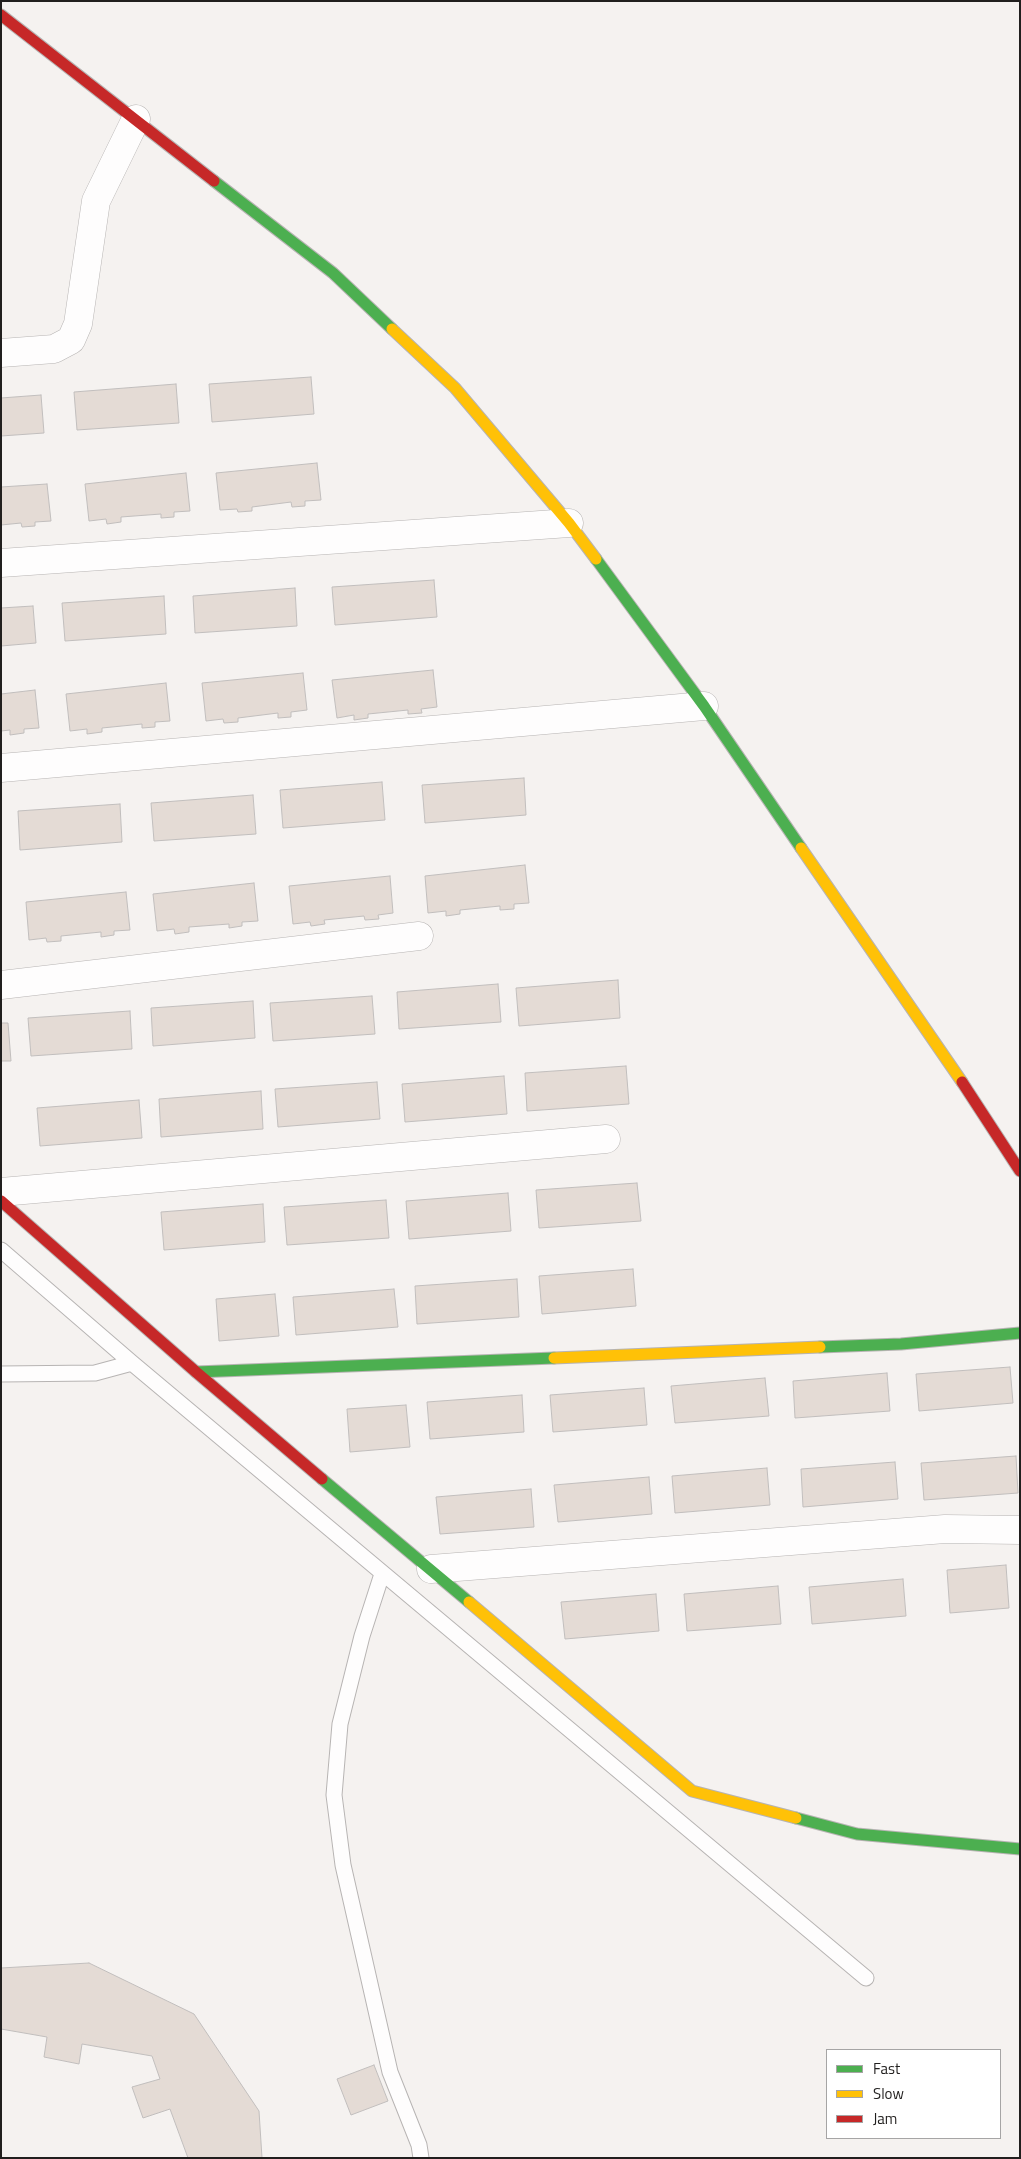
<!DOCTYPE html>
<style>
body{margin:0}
#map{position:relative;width:1021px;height:2159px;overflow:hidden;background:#f5f2f0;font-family:"Titillium Web",sans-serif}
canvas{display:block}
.frame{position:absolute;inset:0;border:2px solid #211f1e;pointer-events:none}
.legend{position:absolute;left:826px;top:2049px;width:175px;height:90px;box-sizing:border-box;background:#fff;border:1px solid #a6a5a5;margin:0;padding:6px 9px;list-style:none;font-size:15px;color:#211f1e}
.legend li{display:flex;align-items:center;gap:10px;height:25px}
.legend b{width:25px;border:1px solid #a6a5a5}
</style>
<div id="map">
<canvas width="1021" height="2159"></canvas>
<div class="frame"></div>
<ul class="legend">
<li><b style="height:6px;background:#4caf50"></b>Fast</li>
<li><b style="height:6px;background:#ffc107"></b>Slow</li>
<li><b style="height:6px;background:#c62828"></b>Jam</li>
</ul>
</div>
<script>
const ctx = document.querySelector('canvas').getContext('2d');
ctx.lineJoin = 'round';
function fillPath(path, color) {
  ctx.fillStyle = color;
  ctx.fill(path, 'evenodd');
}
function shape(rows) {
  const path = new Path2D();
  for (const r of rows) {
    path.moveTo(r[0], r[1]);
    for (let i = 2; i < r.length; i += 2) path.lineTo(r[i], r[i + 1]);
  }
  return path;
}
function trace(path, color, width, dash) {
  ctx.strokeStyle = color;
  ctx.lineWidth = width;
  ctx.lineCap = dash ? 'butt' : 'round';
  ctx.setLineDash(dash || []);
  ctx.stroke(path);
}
const building = shape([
 [311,377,314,414,212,422,209,384,311,377],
 [176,384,179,423,77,430,74,392,176,384],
 [41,395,44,433,1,436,1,398,41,395],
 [317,463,321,500,305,501,305,506,292,507,291,502,252,507,252,511,238,512,237,509,220,510,216,473,317,463],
 [186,473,190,511,174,512,174,517,161,518,161,514,121,517,121,522,107,524,106,519,89,521,85,484,186,473],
 [47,484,51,521,35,522,35,526,22,527,21,523,1,525,1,487,47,484],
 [434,580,437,617,335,625,332,587,434,580],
 [295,588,297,626,195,633,193,596,295,588],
 [164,596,166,634,65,641,62,603,164,596],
 [33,606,36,643,1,646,1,608,33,606],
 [433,670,437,707,421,709,422,713,408,714,408,710,368,714,368,718,354,720,354,715,337,718,332,680,433,670],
 [303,673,307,710,291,712,291,717,278,718,278,713,238,718,238,722,224,723,223,719,206,721,202,683,303,673],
 [166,683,170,721,155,722,155,727,142,728,142,724,102,728,102,732,87,734,87,729,70,731,66,694,166,683],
 [35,690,39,728,24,729,24,733,10,735,10,730,1,731,1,694,35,690],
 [524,778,526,815,425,823,422,785,524,778],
 [382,782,385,820,283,828,280,790,382,782],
 [253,795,256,834,154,841,151,803,253,795],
 [120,804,122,842,20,850,18,811,120,804],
 [525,865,529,903,514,904,514,909,500,910,500,906,460,910,460,914,446,916,446,911,428,913,425,876,525,865],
 [390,876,393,913,378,915,379,919,365,920,364,916,324,920,325,924,311,926,310,922,293,924,289,886,390,876],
 [254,883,258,921,242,922,242,926,229,928,229,924,189,927,189,932,175,934,174,929,157,931,153,894,254,883],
 [126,892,130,930,114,931,114,935,101,937,101,932,61,936,61,941,47,942,46,938,29,940,26,902,126,892],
 [618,980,620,1018,519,1026,516,988,618,980],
 [498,984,501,1022,399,1029,397,992,498,984],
 [372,996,375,1034,273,1041,270,1003,372,996],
 [253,1001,255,1038,153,1046,151,1008,253,1001],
 [130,1011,132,1049,31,1056,28,1018,130,1011],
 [1,1023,8,1023,11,1061,1,1061,1,1023],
 [626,1066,629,1104,527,1111,525,1073,626,1066],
 [504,1076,507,1114,405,1122,402,1084,504,1076],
 [377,1082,380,1119,278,1127,275,1089,377,1082],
 [261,1091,263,1129,161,1137,159,1099,261,1091],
 [139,1100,142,1138,40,1146,37,1108,139,1100],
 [637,1183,641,1221,539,1228,536,1190,637,1183],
 [508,1193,511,1231,409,1239,406,1201,508,1193],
 [386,1200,389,1238,287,1245,284,1207,386,1200],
 [263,1204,265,1242,164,1250,161,1212,263,1204],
 [633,1269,636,1306,542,1314,539,1276,633,1269],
 [517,1279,519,1317,417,1324,415,1286,517,1279],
 [394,1289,398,1327,296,1335,293,1297,394,1289],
 [275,1294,279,1336,219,1341,216,1299,275,1294],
 [1010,1367,1013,1403,919,1411,916,1374,1010,1367],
 [887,1373,890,1411,795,1418,793,1381,887,1373],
 [765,1378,769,1416,675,1423,671,1386,765,1378],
 [644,1388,647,1425,553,1432,550,1395,644,1388],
 [522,1395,524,1432,430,1439,427,1402,522,1395],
 [406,1405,410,1447,350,1452,347,1409,406,1405],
 [1016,1456,1018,1493,924,1500,921,1463,1016,1456],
 [895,1462,898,1499,803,1507,801,1469,895,1462],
 [767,1468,770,1505,675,1513,672,1476,767,1468],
 [649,1477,652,1514,558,1522,554,1485,649,1477],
 [531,1489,534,1527,440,1534,436,1497,531,1489],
 [1006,1565,1009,1608,950,1613,947,1570,1006,1565],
 [903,1579,906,1616,812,1624,809,1587,903,1579],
 [778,1586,781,1624,687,1631,684,1594,778,1586],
 [656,1594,659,1631,565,1639,561,1602,656,1594],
 [89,1963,194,2014,259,2111,262,2158,188,2158,170,2109,143,2118,132,2087,160,2079,152,2056,82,2044,79,2064,44,2057,47,2037,1,2029,1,1968,89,1963],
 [374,2065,388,2101,351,2115,337,2079,374,2065]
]);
fillPath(building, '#e4dbd5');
trace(building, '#c1bebd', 1);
const lane = shape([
 [1,1250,132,1363,866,1978],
 [1,1374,95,1373,132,1363],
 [382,1574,362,1636,340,1724,334,1795,343,1865,390,2072,419,2145,421,2158]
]);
const street = shape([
 [1,353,54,349,71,340,78,324,96,201,136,119],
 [1,563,569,523],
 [1,768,704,706],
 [1,985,419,936],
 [1,1192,606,1139],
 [431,1569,945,1529,1020,1530]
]);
const fast = shape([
 [214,181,333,273,392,329],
 [596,559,704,706,801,848],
 [820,1347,901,1344,1020,1333],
 [196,1372,554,1358],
 [322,1479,469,1602],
 [796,1818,857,1834,1020,1849]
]);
const slow = shape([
 [392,329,455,388,569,523,596,559],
 [801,848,962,1082],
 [554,1358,820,1347],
 [469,1602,692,1791,796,1818]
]);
const jam = shape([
 [1,15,214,181],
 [962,1082,1020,1171],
 [1,1201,196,1372,322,1479]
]);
trace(lane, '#b7b4b3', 17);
trace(street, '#b7b4b3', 29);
trace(fast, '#b7b4b3', 13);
trace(slow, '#b7b4b3', 13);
trace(jam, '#b7b4b3', 13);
trace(lane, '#fefdfd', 15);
trace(street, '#fefdfd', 28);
trace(fast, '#4caf50', 11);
trace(slow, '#ffc107', 11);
trace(jam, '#c62828', 11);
</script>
